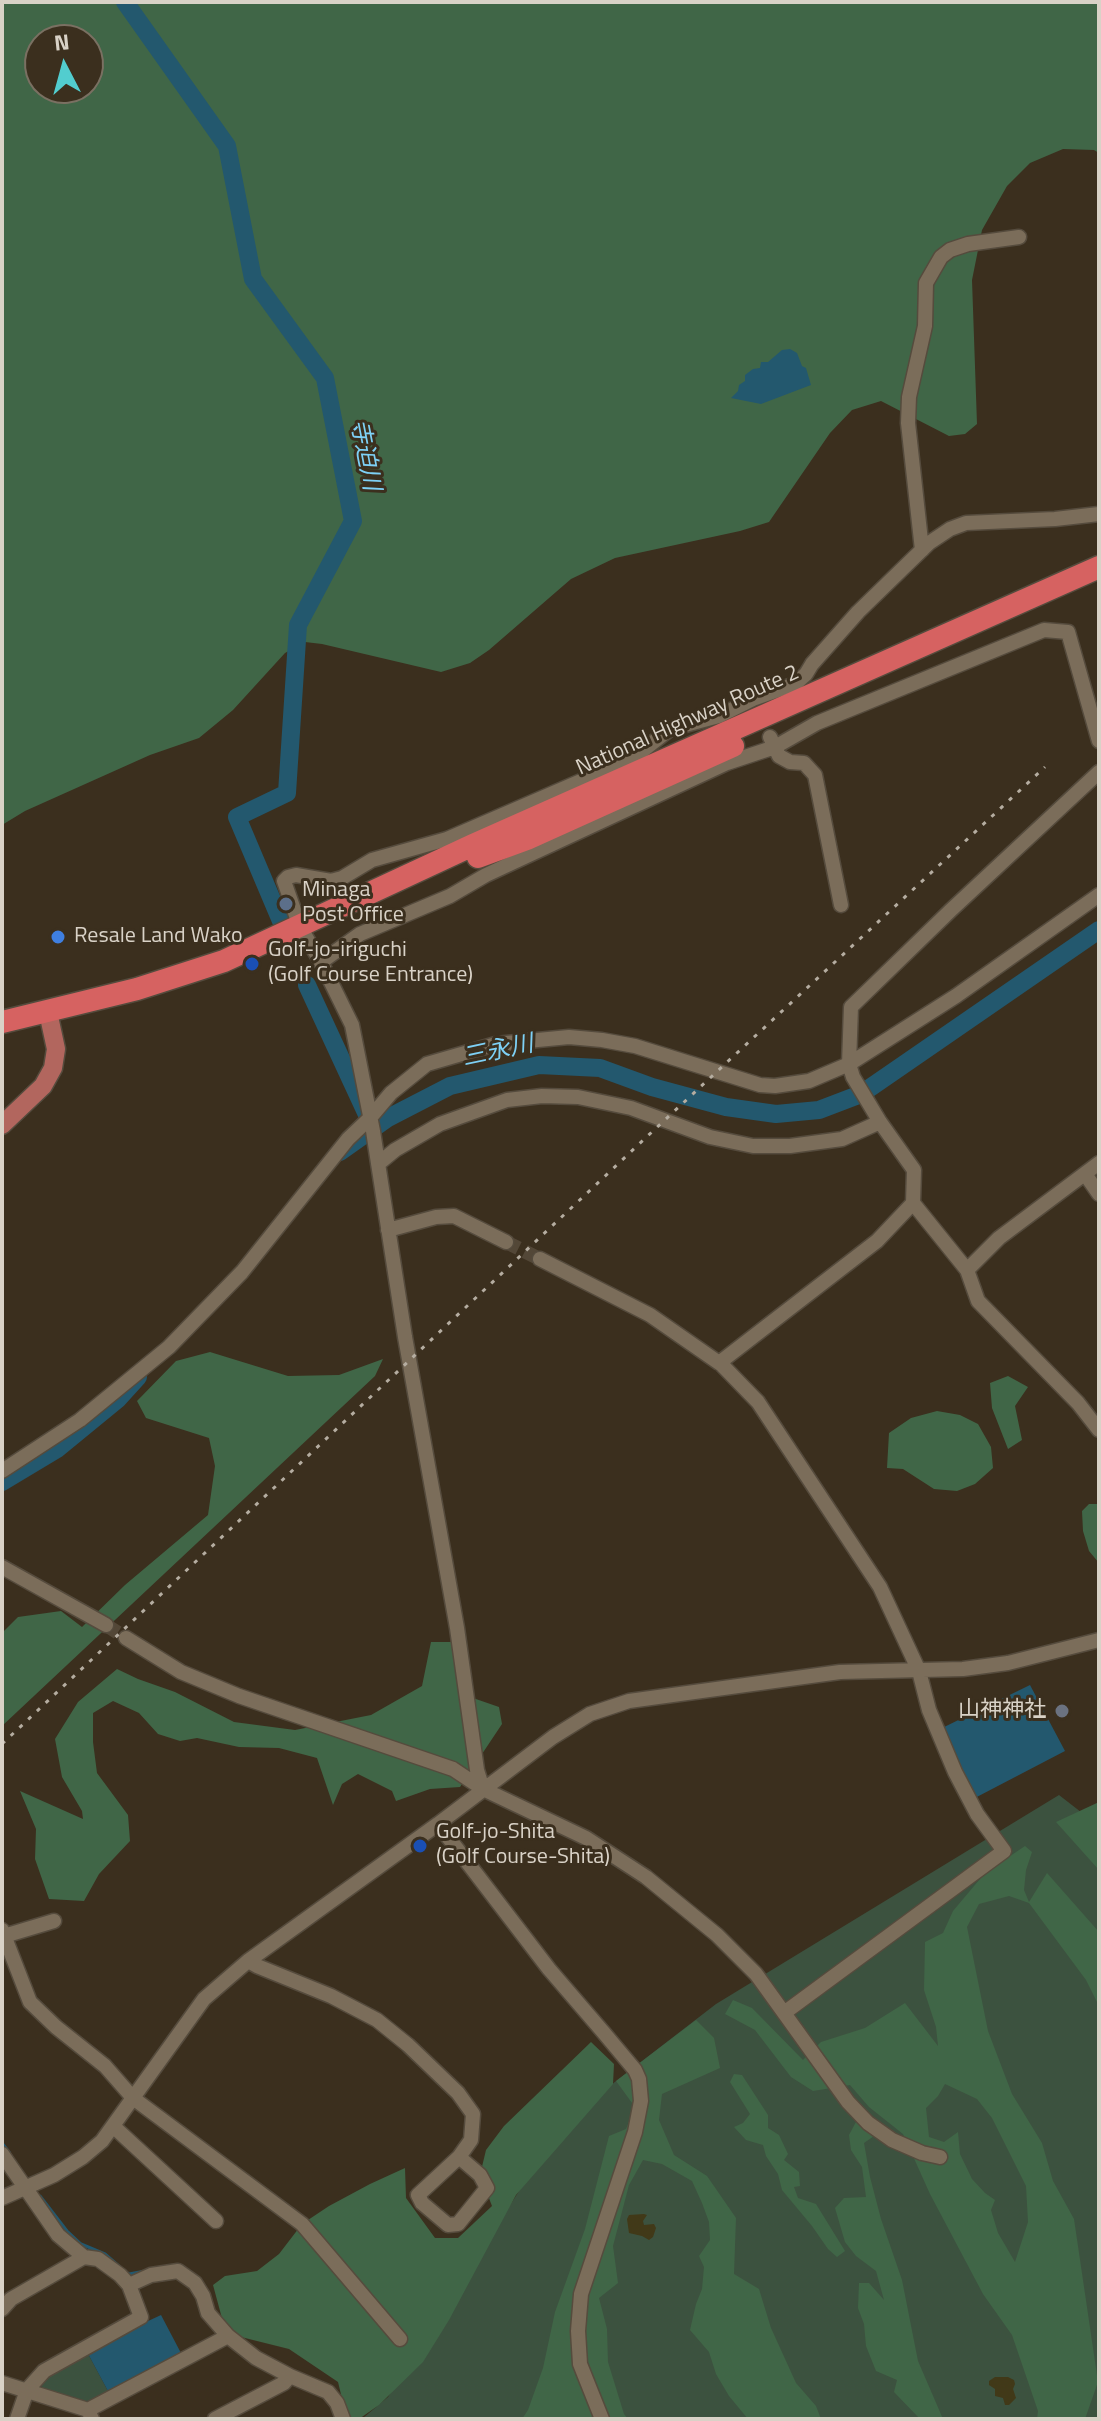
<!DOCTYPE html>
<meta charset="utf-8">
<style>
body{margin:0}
#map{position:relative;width:1101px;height:2421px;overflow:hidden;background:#3b2f1e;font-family:"Titillium Web",sans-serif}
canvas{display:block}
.frame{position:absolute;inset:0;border:4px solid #d9d2c7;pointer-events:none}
.north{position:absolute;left:24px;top:24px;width:80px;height:80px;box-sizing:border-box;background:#3b2f1e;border:2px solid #7a7062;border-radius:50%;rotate:354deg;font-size:22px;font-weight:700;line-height:32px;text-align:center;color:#d9d2c7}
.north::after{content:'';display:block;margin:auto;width:28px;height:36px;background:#52cdcf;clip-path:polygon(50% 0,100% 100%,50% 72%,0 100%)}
</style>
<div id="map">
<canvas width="1101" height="2421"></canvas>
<div class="frame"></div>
<div class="north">N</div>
</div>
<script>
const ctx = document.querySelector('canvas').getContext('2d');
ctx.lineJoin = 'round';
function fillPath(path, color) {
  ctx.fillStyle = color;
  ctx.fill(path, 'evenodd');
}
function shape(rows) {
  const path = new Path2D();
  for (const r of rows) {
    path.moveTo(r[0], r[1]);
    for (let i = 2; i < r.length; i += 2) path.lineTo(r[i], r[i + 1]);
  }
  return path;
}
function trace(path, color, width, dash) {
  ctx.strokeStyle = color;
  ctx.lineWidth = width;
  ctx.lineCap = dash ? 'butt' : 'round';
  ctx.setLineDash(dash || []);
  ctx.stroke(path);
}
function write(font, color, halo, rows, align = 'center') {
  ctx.font = font + ' "Titillium Web","Noto Sans JP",sans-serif';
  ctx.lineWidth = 6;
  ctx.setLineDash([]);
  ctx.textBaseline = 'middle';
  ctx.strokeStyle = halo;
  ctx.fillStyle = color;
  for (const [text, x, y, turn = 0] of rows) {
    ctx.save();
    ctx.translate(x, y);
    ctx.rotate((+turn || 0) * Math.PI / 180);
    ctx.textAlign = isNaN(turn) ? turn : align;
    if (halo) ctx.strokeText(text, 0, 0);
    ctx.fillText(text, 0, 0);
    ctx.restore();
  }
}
fillPath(shape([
 [1059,1795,1099,1826,1099,2419,362,2419,388,2397,563,2122,716,2004],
 [86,2350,109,2393,85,2403,42,2389,40,2380]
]), '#3c523f');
fillPath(shape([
 [2,2,1099,2,1099,153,1094,150,1063,149,1030,163,1007,186,982,230,972,280,977,424,965,434,949,436,881,401,852,410,830,433,769,522,740,531,615,558,571,579,489,650,470,663,441,672,322,644,305,642,285,653,233,710,199,738,150,755,25,811,2,825],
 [40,40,88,40,88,88,40,88],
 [210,1352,288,1376,339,1375,383,1359,375,1376,2,1726,2,1633,18,1617,61,1611,82,1627,125,1585,208,1515,215,1466,209,1438,146,1418,137,1401,176,1361],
 [1008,1376,1028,1387,1015,1406,1022,1440,1008,1449,992,1408,990,1383],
 [937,1411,960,1415,978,1424,991,1447,993,1468,975,1484,957,1491,934,1489,903,1469,887,1468,889,1433,911,1418],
 [1089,1504,1099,1504,1099,1563,1089,1551,1083,1531,1082,1511],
 [431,1642,459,1642,473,1698,499,1707,502,1724,460,1787,430,1789,396,1801,392,1791,358,1774,342,1784,333,1805,317,1758,279,1748,239,1747,197,1738,180,1741,158,1734,139,1713,113,1701,93,1713,93,1742,97,1773,128,1815,130,1841,99,1874,84,1901,49,1899,35,1859,36,1829,20,1791,83,1819,82,1811,62,1777,55,1739,78,1702,117,1669,138,1679,175,1692,234,1722,295,1730,371,1715,422,1686],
 [1099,1802,1099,1870,1056,1822],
 [1025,1846,1032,1852,1026,1870,1024,1890,1029,1902,1047,1873,1099,1932,1099,2006,1086,1980,1029,1903,1009,1896,979,1904,967,1927,988,2031,1012,2094,1042,2143,1053,2181,1074,2219,1098,2382,1085,2419,1037,2419,1038,2411,1012,2335,983,2294,930,2194,903,2134,869,2107,850,2085,813,2091,791,2077,755,2030,725,2014,733,2000,752,2008,803,2060,821,2042,865,2028,905,2003,938,2046,936,2027,924,1990,925,1942,943,1933,953,1911,985,1873],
 [945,2084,977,2099,992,2118,1026,2186,1028,2222,1015,2262,998,2233,991,2210,995,2200,985,2193,972,2179,960,2154,958,2132,944,2142,929,2137,926,2108,938,2096],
 [696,2020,714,2038,720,2068,662,2094,659,2120,674,2155,707,2176,736,2218,734,2274,759,2289,771,2328,796,2383,816,2406,821,2419,748,2419,729,2396,716,2374,709,2352,690,2330,696,2304,702,2289,704,2267,699,2256,710,2240,709,2222,702,2203,692,2181,662,2164,643,2160,629,2185,613,2246,618,2283,599,2298,607,2329,608,2362,624,2414,628,2419,522,2419,528,2410,543,2368,555,2312,585,2229,609,2136,626,2129,635,2107,616,2081],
 [591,2042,614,2064,613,2084,516,2195,449,2320,423,2362,379,2405,359,2419,347,2419,338,2382,289,2349,237,2336,223,2322,213,2285,225,2276,257,2271,279,2254,302,2224,329,2206,370,2184,405,2168,406,2198,435,2238,458,2238,492,2206,480,2175,486,2150,504,2126],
 [734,2074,742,2075,768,2115,768,2128,779,2135,788,2154,784,2160,799,2172,800,2186,794,2187,798,2198,816,2204,845,2251,837,2257,828,2249,812,2226,782,2190,778,2174,766,2156,763,2145,746,2140,734,2127,743,2123,750,2114,730,2082],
 [857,2120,874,2136,864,2143,870,2177,881,2219,902,2280,918,2361,943,2419,920,2419,894,2392,897,2380,876,2371,866,2346,864,2324,858,2308,859,2283,869,2283,884,2300,876,2271,856,2256,845,2242,835,2208,844,2198,866,2197,862,2167,851,2150,849,2135]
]), '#406647');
fillPath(shape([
 [644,2214,647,2215,643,2221,644,2225,654,2224,656,2228,653,2237,649,2240,642,2236,629,2233,627,2219,629,2215],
 [995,2377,1008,2377,1014,2380,1015,2384,1013,2389,1016,2398,1009,2405,1005,2405,1003,2398,995,2396,995,2389,989,2385,989,2381]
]), '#413918');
fillPath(shape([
 [790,349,797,353,802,366,806,368,811,385,761,404,731,398,738,391,739,385,745,381,745,375,753,369,760,368,761,362,768,362,782,350],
 [1030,1685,1065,1751,971,1800,938,1730],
 [161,2315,182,2355,109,2393,86,2350]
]), '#23586e');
trace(shape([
 [2,2143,9,2152],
 [40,2196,67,2231,81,2244,105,2254,120,2267],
 [126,2272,129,2274,145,2271]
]), '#23586e', 3);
trace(shape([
 [125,2,227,146,253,279,325,378,353,521,298,625,287,793,237,817,281,921],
 [307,985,369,1119],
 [340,1152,388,1118,450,1086,539,1065,600,1068,652,1087,726,1107,776,1114,819,1110,861,1094,1099,930],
 [2,1482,57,1449,118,1399,138,1377]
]), '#23586e', 18);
trace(shape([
 [506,1242,540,1259],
 [106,1625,126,1638]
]), '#534737', 14, [14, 7]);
const minor = shape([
 [922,550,908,423,909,397,925,326,926,283,941,257,950,250,968,244,1019,237],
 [770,737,779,756,790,762,804,763,815,775,841,905],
 [1099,772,951,910,851,1007,849,1064,853,1077,880,1122,914,1170,913,1203,967,1270,978,1301,1078,1403,1099,1430],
 [321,962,360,934,450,896,486,875,727,763,775,747,817,723,1044,630,1068,632,1099,741],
 [378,1164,395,1150,440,1124,507,1100,542,1096,578,1097,631,1108,710,1137,753,1146,790,1146,842,1139,880,1122],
 [1085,1174,1099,1194],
 [388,1230,436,1217,454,1216,506,1242],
 [540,1259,650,1315,722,1365,758,1402,880,1587,919,1671,929,1710,955,1772,977,1814,1004,1851,784,2013],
 [967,1270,999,1238,1099,1163],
 [719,1363,877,1241,913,1203],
 [2,1471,80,1420,169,1347,242,1272,348,1139,370,1118,391,1093,427,1064,496,1044,569,1037,602,1040,635,1046,760,1085,775,1086,809,1081,849,1064,956,996,1099,895],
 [2,1567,106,1625],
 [126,1638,181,1672,239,1696,453,1769,483,1789,586,1838,646,1877,717,1935,756,1974,848,2102,868,2123,892,2140,922,2153,940,2157],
 [483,1789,477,1770,457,1628,405,1337,373,1131,352,1025,321,962,300,927,284,881,288,877,296,875,331,881,342,878,372,860,447,839,632,759,670,729,719,716,753,699,795,684,806,674,812,664,858,612,929,543,950,529,966,523,1055,519,1099,514],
 [438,1824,549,1969,604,2033,635,2070,639,2079,641,2101,635,2132,581,2294,578,2331,580,2364,602,2419],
 [2,1930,30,2002,56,2027,105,2066,133,2098,302,2224,400,2339],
 [4,1936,54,1921],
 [248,1961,257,1966,331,1996,377,2020,408,2045,458,2093,473,2114,471,2140,459,2157,480,2175,487,2188,458,2224,448,2225,422,2203,418,2195,459,2157],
 [113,2126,216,2221],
 [2,2154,58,2235,84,2257,98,2259,120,2275,129,2285,141,2317,44,2371,27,2390,17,2419],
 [2,2198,54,2175,83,2157,102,2141,204,1999,248,1961,438,1824,553,1737,590,1714,629,1701,840,1672,963,1669,1008,1663,1099,1640],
 [129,2285,151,2275,178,2271,195,2283,203,2296,208,2313,228,2336,256,2358,290,2376,328,2392,337,2403,343,2419],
 [2,2309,11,2299,84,2257],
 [2,2383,88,2410,92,2419],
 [88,2410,228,2336],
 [215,2419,284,2383,290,2376]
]);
const major = shape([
 [2,1125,43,1086,53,1068,56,1049,48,1012]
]);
const highway = shape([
 [478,857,527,839,733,746],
 [2,1022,137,989,224,961,473,845,1099,567]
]);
trace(minor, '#554b3d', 17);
trace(major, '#554b3d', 21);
trace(highway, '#554b3d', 25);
trace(minor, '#7b6d5a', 14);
trace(major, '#b2665e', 18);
trace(highway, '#d66261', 22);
trace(shape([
 [2,1744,654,1130,1045,767]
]), '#b5ada1', 3, [4, 8]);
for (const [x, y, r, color] of [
 [286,904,8,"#5c6f8a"],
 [58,937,8,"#3f7fe0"],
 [252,964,8,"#1a4fb4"],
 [1062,1711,8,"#6b7280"],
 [420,1846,8,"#1a4fb4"]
]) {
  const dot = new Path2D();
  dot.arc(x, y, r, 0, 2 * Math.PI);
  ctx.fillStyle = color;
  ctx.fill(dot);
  trace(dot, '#3b2f1e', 3);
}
write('22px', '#d9d2c7', '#3b2f1e', [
 ["National Highway Route 2",688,721,-24]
]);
write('22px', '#d9d2c7', '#3b2f1e', [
 ["Minaga",302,891],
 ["Post Office",302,916],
 ["Resale Land Wako",74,937],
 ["Golf-jo-iriguchi",268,951],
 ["(Golf Course Entrance)",268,976],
 ["山神神社",1046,1711,"right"],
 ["Golf-jo-Shita",436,1833],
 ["(Golf Course-Shita)",436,1858]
], 'left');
write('italic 24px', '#7ed1f6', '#3b2f1e', [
 ["寺迫川",364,455,79],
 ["三永川",498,1052,-12]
]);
</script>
